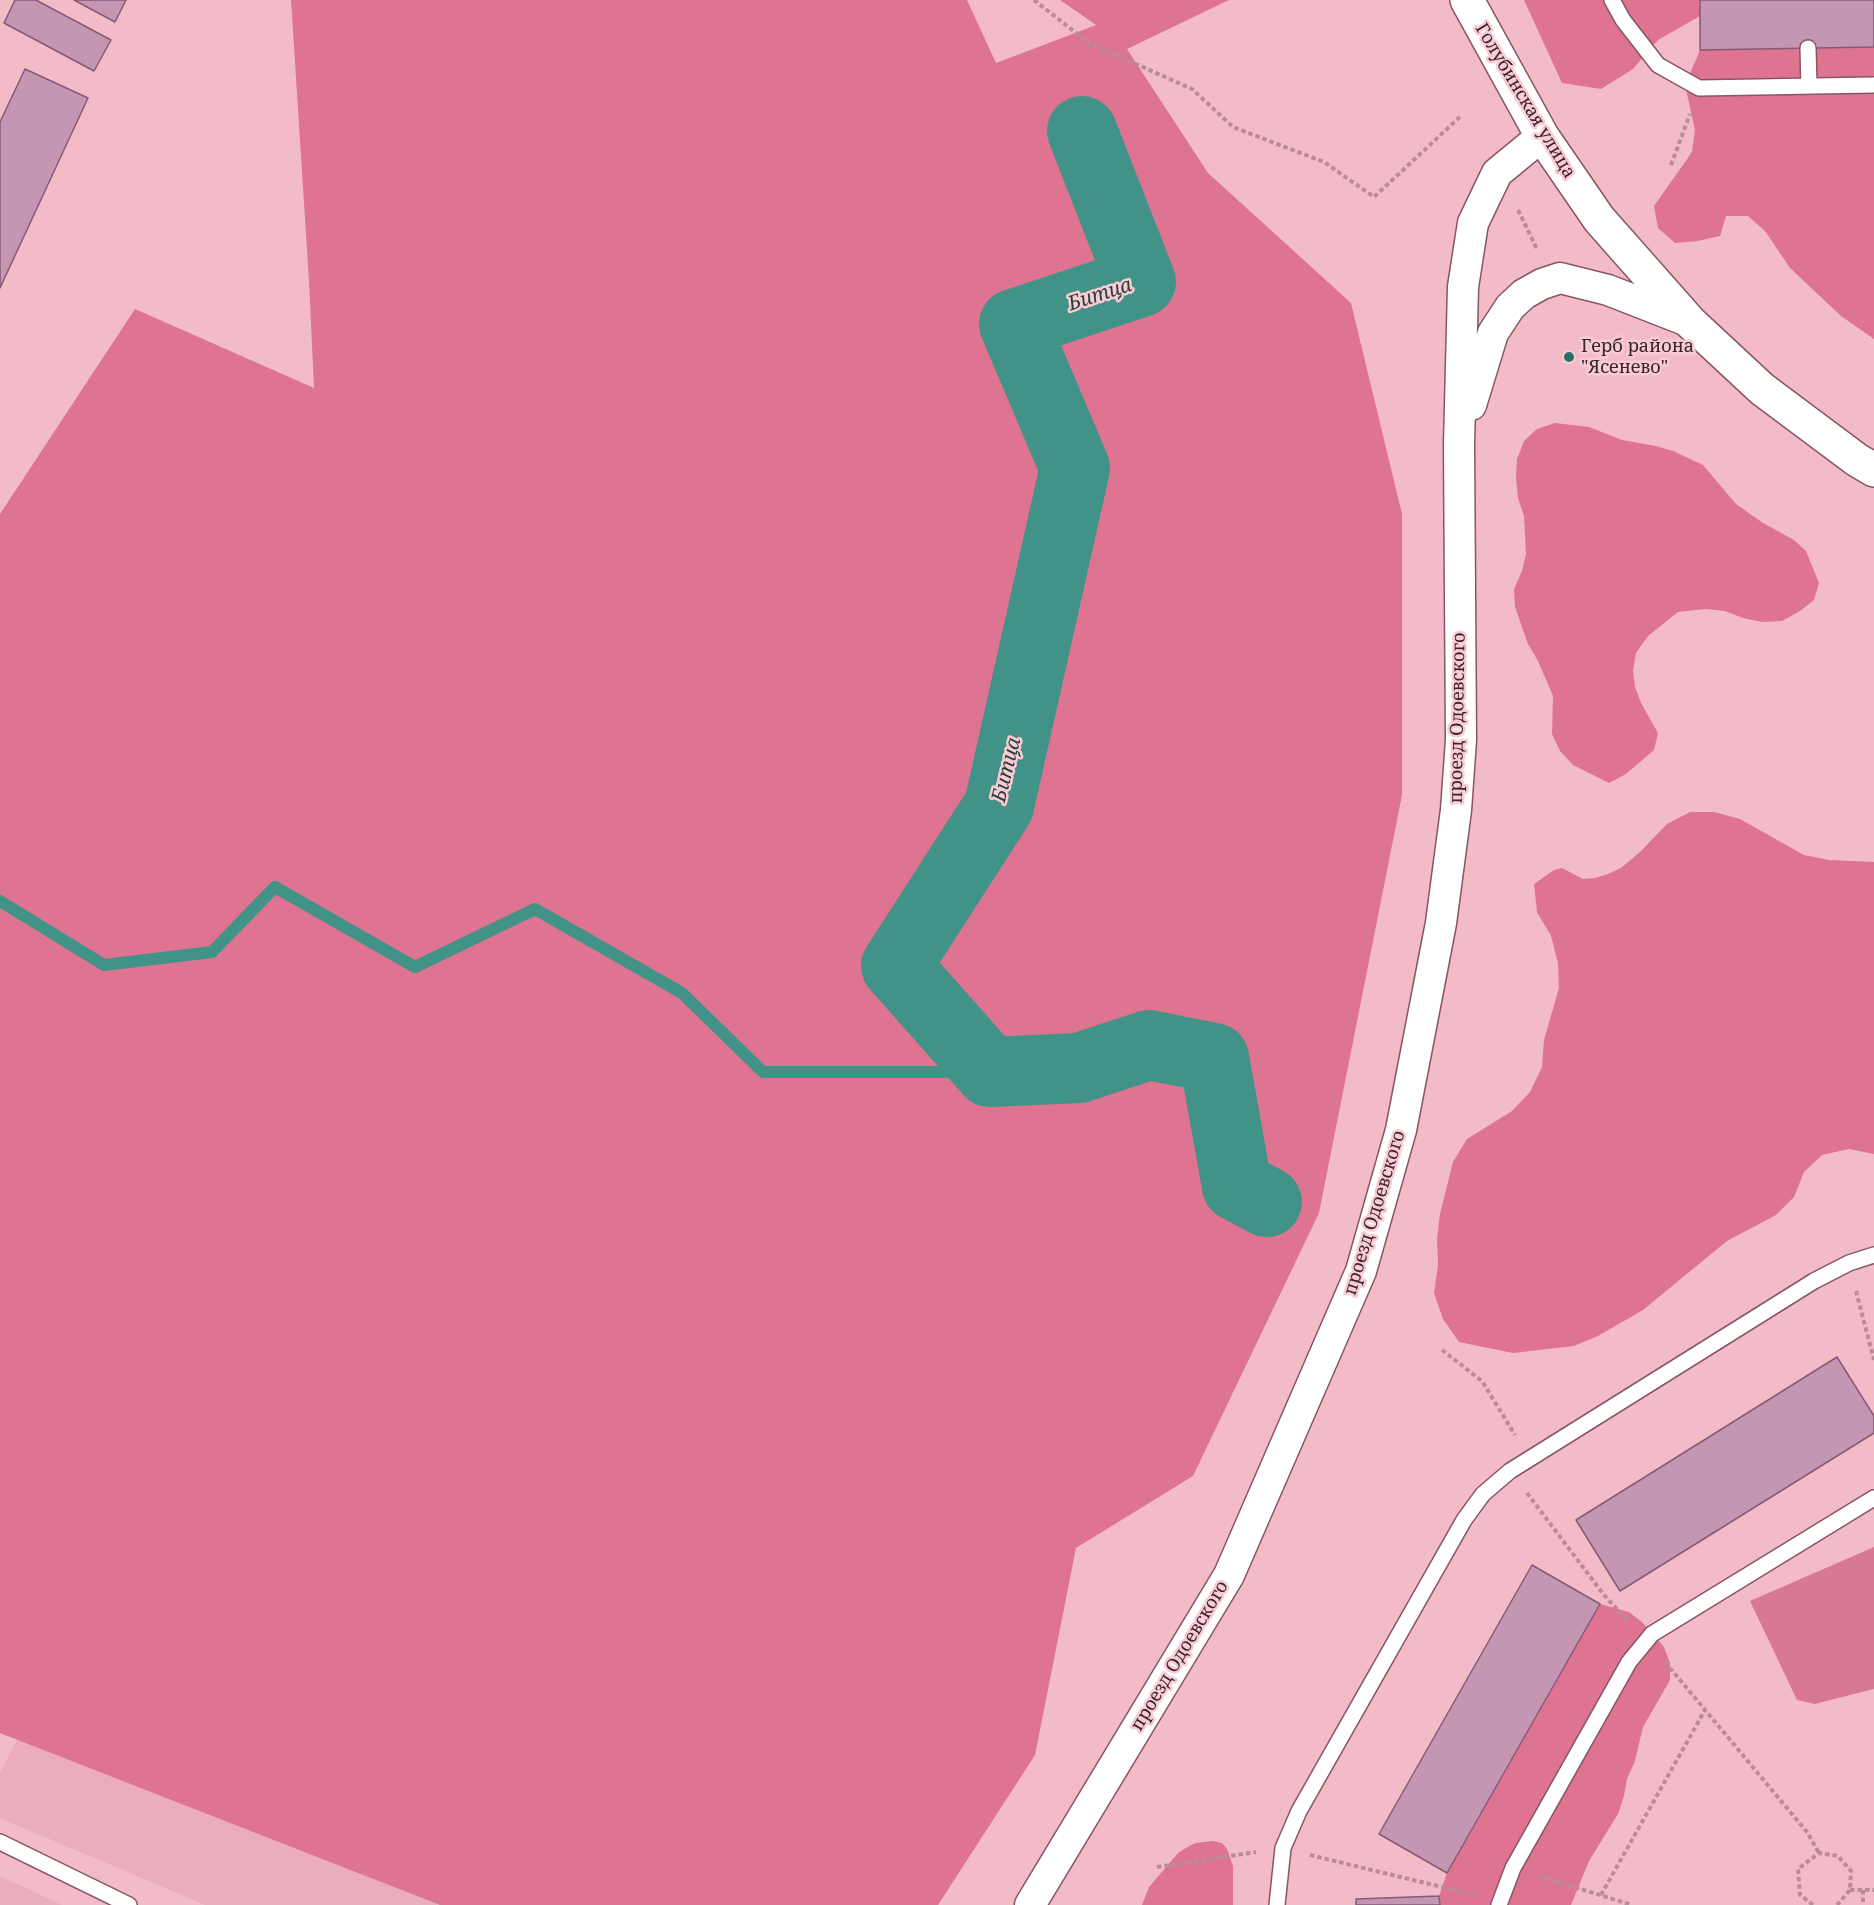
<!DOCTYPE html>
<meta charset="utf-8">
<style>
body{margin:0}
canvas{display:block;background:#f3bbc8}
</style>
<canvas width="1874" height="1905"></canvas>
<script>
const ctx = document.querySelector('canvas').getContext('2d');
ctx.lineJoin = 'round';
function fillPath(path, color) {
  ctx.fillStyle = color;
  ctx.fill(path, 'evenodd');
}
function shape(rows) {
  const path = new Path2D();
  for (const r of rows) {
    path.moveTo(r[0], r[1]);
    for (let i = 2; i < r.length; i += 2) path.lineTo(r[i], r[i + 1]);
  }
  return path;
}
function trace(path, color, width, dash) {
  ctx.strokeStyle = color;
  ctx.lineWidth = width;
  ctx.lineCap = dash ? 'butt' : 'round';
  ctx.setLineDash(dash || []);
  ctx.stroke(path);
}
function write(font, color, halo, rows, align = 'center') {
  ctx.font = font + ' "Noto Serif",serif';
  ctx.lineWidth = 5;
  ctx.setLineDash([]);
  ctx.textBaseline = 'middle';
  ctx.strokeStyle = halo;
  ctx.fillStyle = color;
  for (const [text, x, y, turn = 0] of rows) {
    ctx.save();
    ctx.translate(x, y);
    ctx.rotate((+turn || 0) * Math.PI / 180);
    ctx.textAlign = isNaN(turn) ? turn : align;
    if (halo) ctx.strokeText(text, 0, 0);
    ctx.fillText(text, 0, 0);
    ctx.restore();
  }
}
fillPath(shape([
 [17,1739,440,1905,205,1905,0,1818,0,1774],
 [0,1876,62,1905,0,1905]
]), '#ebacbb');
fillPath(shape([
 [1874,1547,1874,1689,1815,1704,1797,1700,1750,1601]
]), '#d97892');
fillPath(shape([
 [291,0,967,0,996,63,1096,25,1060,0,1229,0,1127,49,1208,173,1351,303,1402,514,1402,795,1319,1213,1193,1476,1076,1548,1035,1755,938,1905,440,1905,0,1733,0,514,135,309,314,388,309,281],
 [1524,0,1700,0,1700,16,1658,40,1633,69,1601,89,1562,83],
 [1874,47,1874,339,1841,316,1790,268,1765,231,1748,216,1726,216,1720,236,1698,241,1675,243,1658,228,1654,206,1692,152,1695,130,1685,85,1700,50],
 [1555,423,1589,427,1622,440,1656,446,1673,451,1703,465,1736,504,1763,523,1794,540,1806,551,1819,583,1814,600,1800,611,1782,621,1762,622,1743,618,1725,611,1706,609,1678,612,1648,636,1636,653,1633,670,1635,687,1641,703,1658,733,1654,750,1626,774,1609,783,1573,765,1560,751,1552,734,1553,696,1538,661,1528,644,1515,607,1514,589,1522,571,1526,554,1524,516,1518,498,1516,478,1517,459,1524,441,1537,429],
 [1690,812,1714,812,1740,819,1804,855,1829,860,1874,862,1874,1154,1849,1149,1822,1155,1804,1172,1794,1197,1776,1215,1727,1241,1643,1310,1598,1336,1574,1346,1513,1353,1459,1342,1443,1319,1434,1293,1438,1265,1437,1239,1440,1214,1453,1162,1467,1139,1512,1111,1530,1092,1542,1067,1544,1040,1559,988,1558,963,1551,936,1537,912,1534,884,1554,870,1562,868,1583,879,1595,878,1608,874,1621,868,1640,852,1667,824],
 [1600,1604,1629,1612,1642,1622,1664,1647,1670,1663,1670,1680,1643,1727,1635,1761,1627,1779,1624,1796,1618,1814,1589,1861,1571,1905,1440,1905,1439,1896,1447,1873],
 [1213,1841,1222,1843,1227,1849,1233,1866,1233,1905,1142,1905,1149,1887,1179,1852,1195,1843]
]), '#de7492');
trace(shape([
 [0,901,104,965,212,952,275,887,415,967,535,909,682,993,763,1072,990,1072]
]), '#419287', 12);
trace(shape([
 [1082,131,1141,282,1014,324,1075,468,999,806,896,966,990,1072,1079,1068,1149,1045,1214,1058,1237,1186,1267,1202]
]), '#419287', 70);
const building = shape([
 [15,0,36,0,111,40,94,71,4,23,15,0],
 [74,0,126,0,115,22,74,0],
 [1700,0,1874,0,1874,47,1700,50,1700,0],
 [25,69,88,98,0,288,0,122,25,69],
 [1837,1357,1874,1416,1874,1433,1620,1591,1576,1520,1837,1357],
 [1532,1565,1600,1604,1447,1873,1379,1834,1532,1565],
 [1439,1896,1440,1905,1356,1905,1356,1899,1439,1896]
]);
fillPath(building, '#c596b1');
trace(building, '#855a74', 1.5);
const lane = shape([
 [1612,0,1623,20,1658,65,1699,88,1874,85],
 [1808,48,1809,86],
 [0,1842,129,1905],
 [1277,1905,1283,1848,1299,1811,1464,1520,1483,1494,1510,1471,1814,1281,1849,1263,1874,1255],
 [1499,1905,1513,1868,1629,1662,1652,1634,1874,1498]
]);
const street = shape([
 [1471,405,1493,333,1510,307,1524,294,1542,284,1560,278,1608,290,1690,322],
 [1030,1905,1229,1575,1361,1271,1401,1130,1441,923,1456,810,1461,740,1459,445,1463,287,1473,223,1497,173,1542,136]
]);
const secondary = shape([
 [1467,0,1542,136,1599,219,1690,322,1762,389,1857,460,1874,470]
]);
trace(lane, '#875662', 18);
trace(street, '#875662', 33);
trace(secondary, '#875662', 36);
trace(shape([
 [1034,0,1089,43,1192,89,1233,127,1324,162,1374,197,1462,115],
 [1671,165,1690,114],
 [1518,210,1537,249],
 [1856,1291,1874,1360],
 [1442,1350,1482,1381,1515,1435],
 [1527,1493,1604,1595,1628,1621],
 [1665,1662,1807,1832,1819,1853],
 [1310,1855,1475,1895],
 [1157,1867,1256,1852],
 [1539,1876,1632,1905],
 [1850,1890,1874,1890],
 [1863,1890,1863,1905],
 [1601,1895,1705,1710],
 [1813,1905,1800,1895,1798,1869,1819,1853,1838,1856,1851,1871,1850,1890,1837,1905]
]), '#b98c96', 4, [4.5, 3]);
trace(lane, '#fff', 15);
trace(street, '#fff', 30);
trace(secondary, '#fff', 33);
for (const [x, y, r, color] of [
 [1569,357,6,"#297067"]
]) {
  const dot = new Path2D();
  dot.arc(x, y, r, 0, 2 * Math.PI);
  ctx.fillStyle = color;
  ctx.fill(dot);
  trace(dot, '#f9cbd5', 2);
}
write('18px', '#392429', '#f9cbd5', [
 ["Голубинская улица",1525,101,59],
 ["проезд Одоевского",1458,718,-89],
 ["проезд Одоевского",1375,1213,-73],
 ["проезд Одоевского",1180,1656,-59]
]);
write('18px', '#392429', '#f9cbd5', [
 ["Герб района",1581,347],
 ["\"Ясенево\"",1581,368]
], 'left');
write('italic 20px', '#253f3b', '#f9cbd5', [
 ["Битца",1100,295,-18],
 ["Битца",1007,770,-76]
]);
</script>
